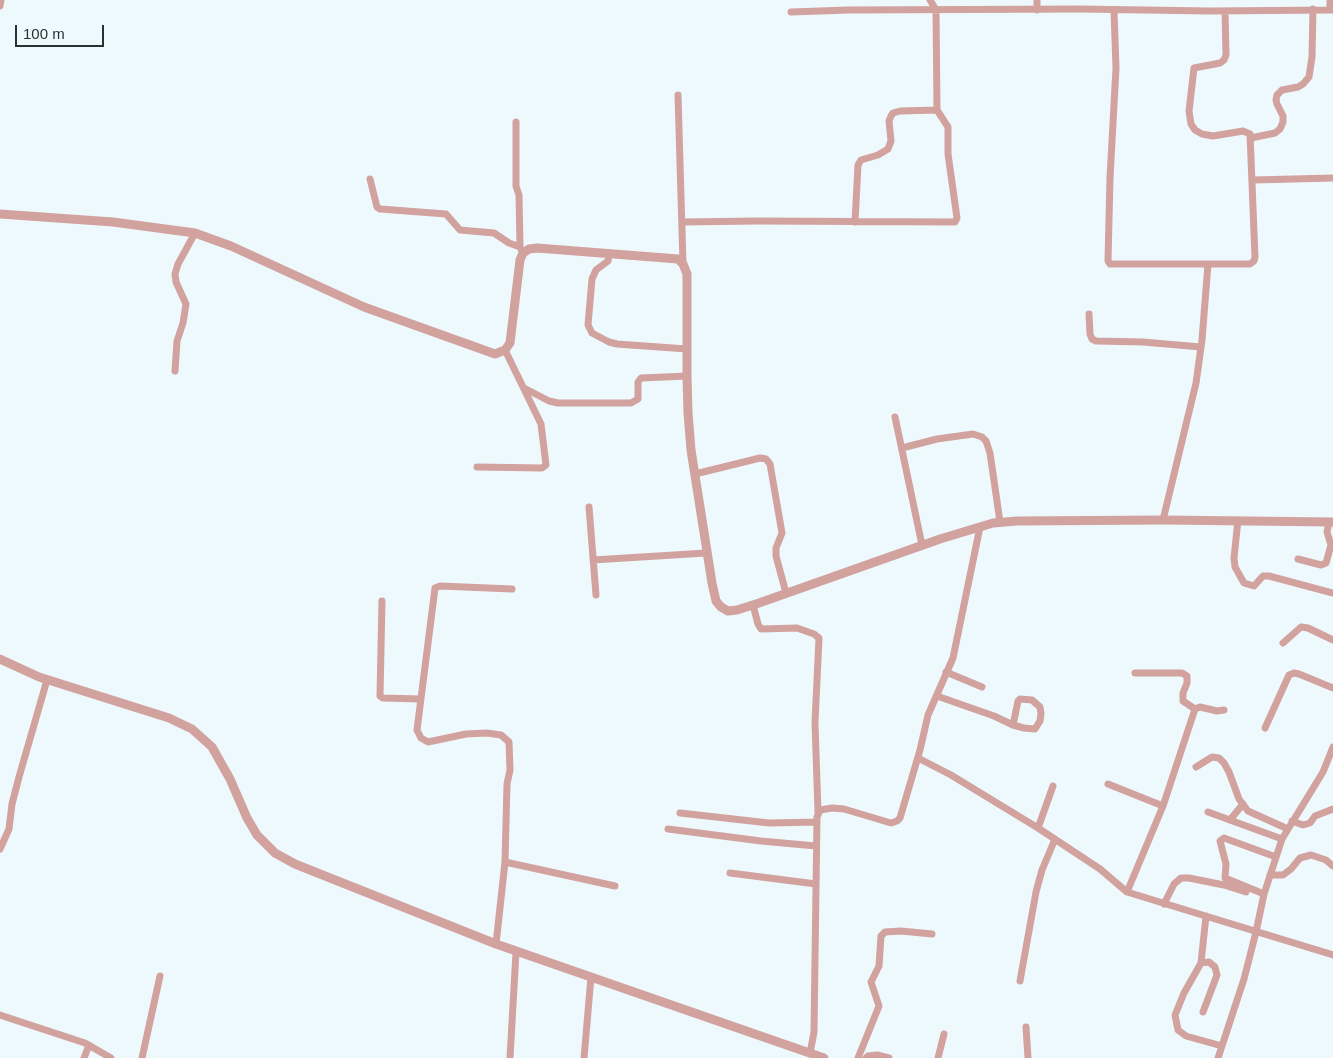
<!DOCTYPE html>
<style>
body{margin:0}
#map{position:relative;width:1333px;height:1058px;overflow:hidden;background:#eef9fe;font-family:Arial,sans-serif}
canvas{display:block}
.scale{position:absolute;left:15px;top:25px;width:89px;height:22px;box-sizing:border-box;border:2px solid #293133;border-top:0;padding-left:6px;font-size:15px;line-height:18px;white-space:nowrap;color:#293133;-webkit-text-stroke:4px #eef9fe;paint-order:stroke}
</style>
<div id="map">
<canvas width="1333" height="1058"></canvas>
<div class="scale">100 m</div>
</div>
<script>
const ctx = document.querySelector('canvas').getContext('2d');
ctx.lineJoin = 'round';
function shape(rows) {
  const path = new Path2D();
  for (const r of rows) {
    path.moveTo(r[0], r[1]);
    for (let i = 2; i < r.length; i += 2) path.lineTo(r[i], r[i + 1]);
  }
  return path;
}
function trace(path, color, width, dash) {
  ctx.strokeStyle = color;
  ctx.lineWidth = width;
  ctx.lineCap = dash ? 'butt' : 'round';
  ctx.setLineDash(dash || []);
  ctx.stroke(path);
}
trace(shape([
 [1330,0,1330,8,1333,10],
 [0,6,1,0],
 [1037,10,1037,0],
 [1114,11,1116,68,1110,178,1108,261,1110,264,1250,264,1254,261,1255,257,1250,134,1243,131,1213,136,1202,134,1195,130,1191,124,1189,111,1194,68,1220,63,1224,60,1226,55,1225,11],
 [791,12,848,10,1080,9,1210,11,1331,10],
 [678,95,683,264],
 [516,122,516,186,519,195,520,247],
 [1251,138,1275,133,1280,129,1283,122,1283,116,1277,104,1276,100,1277,95,1282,90,1298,87,1303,84,1309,77,1312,57,1313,9],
 [370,179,377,207,380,209,446,214,460,230,494,233,509,243,520,247,523,253],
 [1253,180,1333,178],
 [683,222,757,221,955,222,957,218,948,154,948,127,937,110,936,10,930,0],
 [855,222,858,165,861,160,878,155,888,149,891,141,889,121,891,116,893,113,900,111,937,110],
 [609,254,608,261,596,270,592,279,588,325,592,333,609,342,617,344,687,349],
 [1089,314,1090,334,1092,339,1096,341,1143,342,1201,347],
 [175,371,177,341,183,323,186,304,176,282,175,274,178,264,195,233],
 [524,388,549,401,558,403,631,403,638,399,638,382,641,378,687,376],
 [895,417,922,545],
 [902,448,937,439,973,434,982,437,986,441,990,453,1000,522],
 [477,467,542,468,546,465,541,424,505,350],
 [695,474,760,458,766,459,770,464,782,533,776,548,776,556,786,593],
 [589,507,596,595],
 [1163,520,1196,383,1202,340,1208,264],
 [1238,520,1234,558,1235,567,1244,583,1254,586,1263,576,1269,576,1333,593],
 [1298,559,1321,565,1326,563,1331,545,1327,532,1329,522],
 [593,560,706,553],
 [382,601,380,696,383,698,420,699],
 [753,605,758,624,761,629,797,628,814,634,819,638,815,722,818,813],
 [1283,643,1301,627,1308,628,1333,640],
 [946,672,982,687],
 [1135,673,1182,673,1187,676,1187,683,1183,693,1183,701,1195,709],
 [937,696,994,716,1013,725,1024,728,1035,729,1040,721,1041,713,1040,707,1032,700,1020,699,1018,701,1013,725],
 [1265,728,1289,675,1294,673,1299,674,1333,688],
 [918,758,951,775,1038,828,1100,869,1127,892,1333,955],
 [1196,767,1212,757,1219,758,1224,763,1229,772,1239,799,1248,811,1288,829],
 [1108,784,1163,806],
 [1208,812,1282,839],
 [680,813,769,823,817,822],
 [1230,820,1243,804],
 [1292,821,1303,825,1310,823,1315,816,1333,809],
 [1038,828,1053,786],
 [668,829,761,841,816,846],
 [0,849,9,829,12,804,19,777,47,680],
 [505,862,615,886],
 [730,873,816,884],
 [1270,875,1283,875,1291,869,1300,858,1311,855,1326,860,1333,866],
 [1127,892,1163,806,1195,709,1200,707,1217,711,1224,710],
 [1264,894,1225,878,1226,864,1220,841,1224,838,1276,857],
 [1164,904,1174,884,1181,878,1189,878,1224,885,1246,892],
 [496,944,505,862,507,784,510,770,509,742,501,735,487,733,466,734,428,742,421,738,417,730,435,588,440,586,512,589],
 [1201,963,1206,916],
 [1020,981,1036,892,1042,870,1055,839],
 [1203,1012,1217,975,1215,967,1209,962,1201,963,1184,993,1175,1015,1178,1030,1186,1036,1222,1046],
 [0,1015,85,1043,111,1058],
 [1026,1027,1028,1058],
 [810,1053,814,1032,817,817,820,810,832,808,844,809,891,823,897,821,900,818,920,750,928,715,953,658,980,527],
 [84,1058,89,1045],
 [142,1058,160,976],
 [510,1058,516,952],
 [584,1058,591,977],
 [858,1058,879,1006,871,982,879,966,881,936,885,932,901,931,932,934],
 [866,1058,868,1056,877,1055,889,1058],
 [938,1058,944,1034],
 [1218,1058,1244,979,1256,932,1264,894,1282,839,1323,772,1333,747]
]), '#d2a29f', 7);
trace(shape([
 [0,214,113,222,195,233,231,246,364,307,495,354,505,350,510,343,520,260,523,253,529,249,537,248,678,259,683,264,687,274,687,376,688,413,691,450,712,583,716,601,721,607,728,611,737,610,759,603,940,539,993,523,1017,521,1163,520,1333,522],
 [0,659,39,677,169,718,192,729,212,747,230,779,247,818,257,835,275,853,295,864,496,944,824,1058]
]), '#d2a29f', 9);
</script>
